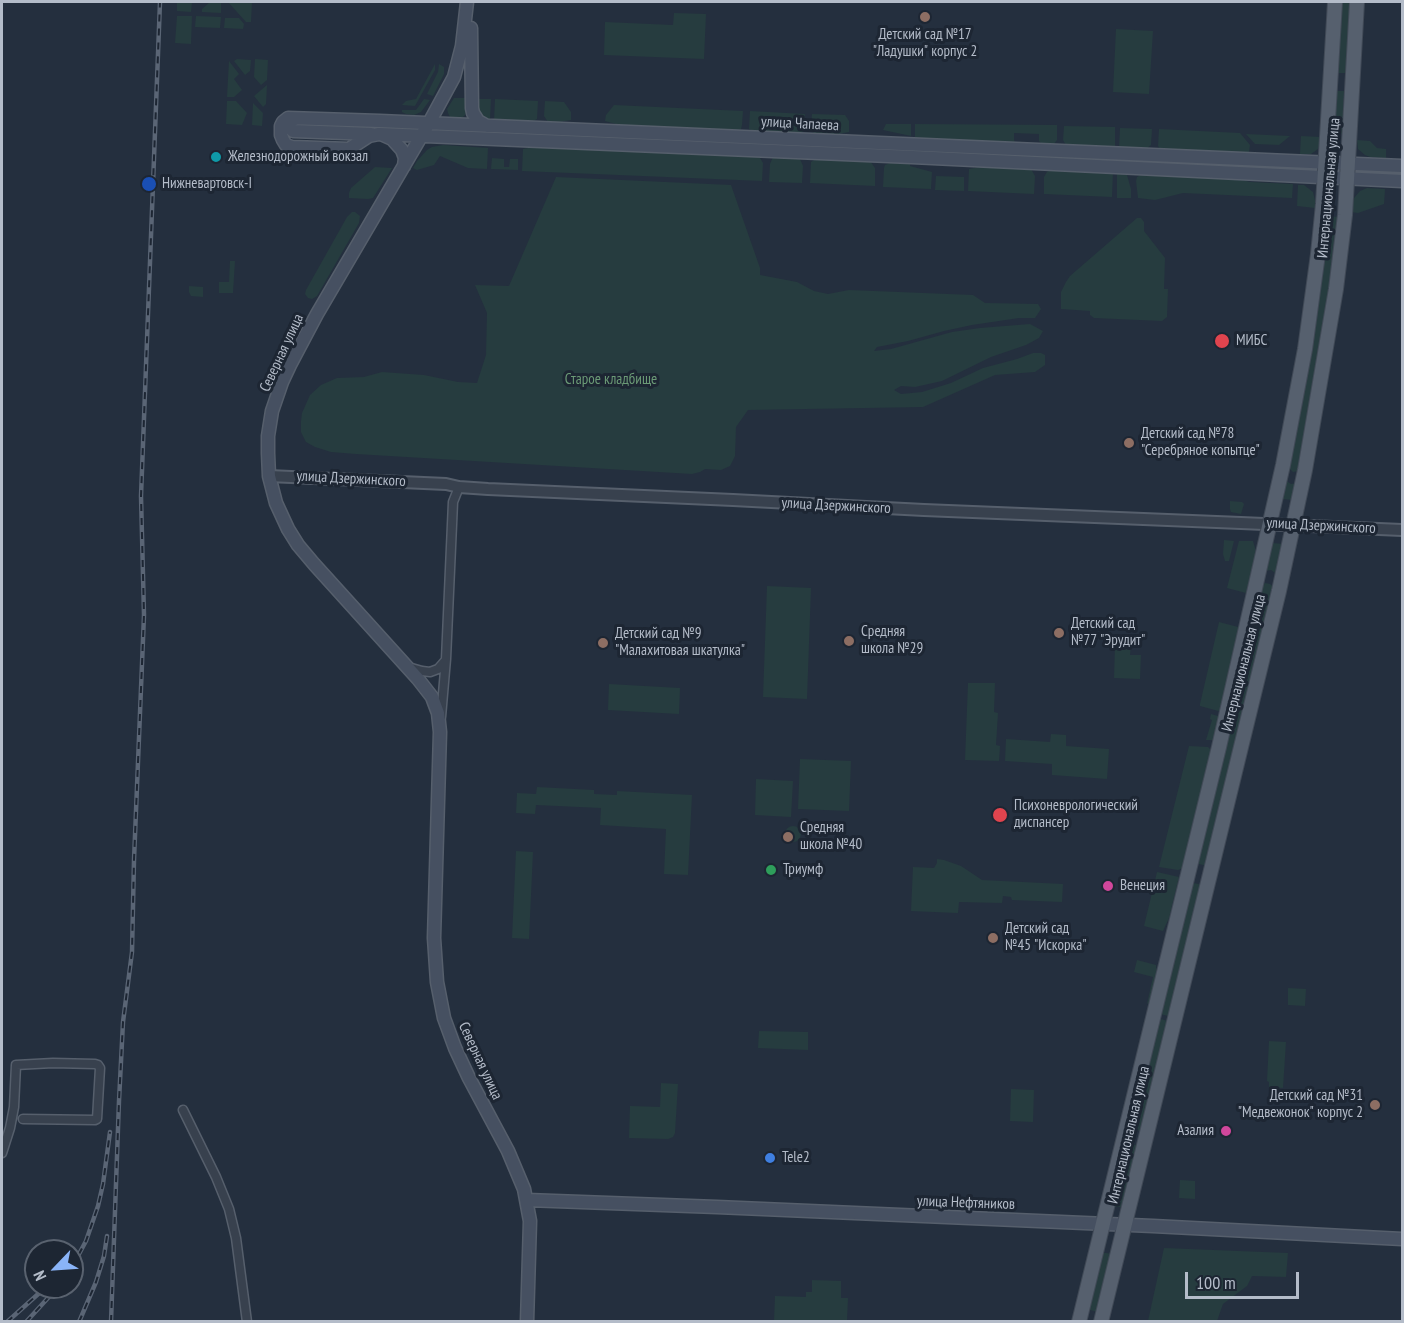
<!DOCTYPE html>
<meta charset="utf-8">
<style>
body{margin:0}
#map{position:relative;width:1404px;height:1323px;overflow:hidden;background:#242f3e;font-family:"PT Sans Narrow",sans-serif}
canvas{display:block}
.frame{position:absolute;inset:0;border:3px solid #b4bcc9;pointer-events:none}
.north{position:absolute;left:24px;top:1239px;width:60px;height:60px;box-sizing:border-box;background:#1d2633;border:2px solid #59626f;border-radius:50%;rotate:245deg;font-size:16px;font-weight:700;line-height:24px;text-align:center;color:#b4bcc9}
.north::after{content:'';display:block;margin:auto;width:21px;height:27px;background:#8ab4f8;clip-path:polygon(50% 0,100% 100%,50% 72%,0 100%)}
.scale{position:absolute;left:1185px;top:1272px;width:114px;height:27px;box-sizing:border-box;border:3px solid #b4bcc9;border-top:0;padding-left:8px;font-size:18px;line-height:21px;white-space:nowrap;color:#b4bcc9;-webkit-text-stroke:4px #1d2633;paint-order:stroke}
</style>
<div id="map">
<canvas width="1404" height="1323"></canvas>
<div class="frame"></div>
<div class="north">N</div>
<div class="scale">100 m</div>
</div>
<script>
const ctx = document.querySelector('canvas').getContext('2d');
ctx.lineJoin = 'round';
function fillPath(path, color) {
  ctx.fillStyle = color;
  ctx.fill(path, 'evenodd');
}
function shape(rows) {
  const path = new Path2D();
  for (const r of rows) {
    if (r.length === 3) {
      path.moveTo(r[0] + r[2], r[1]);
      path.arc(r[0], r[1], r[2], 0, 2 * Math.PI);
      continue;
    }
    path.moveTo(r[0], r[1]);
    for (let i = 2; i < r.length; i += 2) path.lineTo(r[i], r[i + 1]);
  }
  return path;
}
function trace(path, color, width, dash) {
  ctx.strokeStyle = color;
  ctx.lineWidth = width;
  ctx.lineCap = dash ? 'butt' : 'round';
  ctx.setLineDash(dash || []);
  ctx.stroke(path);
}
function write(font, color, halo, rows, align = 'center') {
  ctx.font = font + ' "PT Sans Narrow",sans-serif';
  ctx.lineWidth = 6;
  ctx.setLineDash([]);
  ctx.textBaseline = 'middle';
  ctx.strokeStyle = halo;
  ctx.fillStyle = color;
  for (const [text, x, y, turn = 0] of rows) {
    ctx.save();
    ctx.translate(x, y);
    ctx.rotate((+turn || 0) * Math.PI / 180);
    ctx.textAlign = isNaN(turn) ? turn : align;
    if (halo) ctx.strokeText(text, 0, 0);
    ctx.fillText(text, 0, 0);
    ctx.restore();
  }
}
fillPath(shape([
 [177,2,192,2,191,12,177,11],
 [210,2,221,2,221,13,202,12,202,9],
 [228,2,252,2,251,22,246,22],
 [1341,2,1350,2,1346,73,1337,73],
 [674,13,706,14,704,59,604,55,605,22,673,25],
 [177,16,192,16,191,44,175,43],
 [196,16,221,17,220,28,195,27],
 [225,18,239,18,244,24,243,29,224,28],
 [1116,29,1153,31,1149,94,1113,92],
 [237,59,251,60,250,71,245,75,234,61],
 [255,59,268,60,267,80,261,85,254,77],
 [229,61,239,74,234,79,242,90,234,97,227,97],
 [435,64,435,70,415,106,402,105,406,101,416,99],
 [439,64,444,67,444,74,433,96,427,94,438,72],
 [267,85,266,104,263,107,254,96],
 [1337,91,1344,91,1342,134,1334,133],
 [454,98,466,98,466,110,465,115,462,118,454,119,450,117,448,113,447,109],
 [424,99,430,100,421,112,414,115,406,114,402,112,402,110,416,110],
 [475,99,491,99,490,120,484,119,478,112],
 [495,99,538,101,537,119,531,122,494,121],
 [227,101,236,101,247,113,242,125,226,124],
 [545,101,564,102,571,112,571,120,554,123,548,122,544,116],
 [253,103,263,113,262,126,252,125],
 [614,105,743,111,742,125,741,129,735,131,627,127,605,121,606,115],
 [750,111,805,114,803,131,801,134,797,134,755,132,749,129],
 [812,114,845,115,849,121,849,132,833,135,816,135,812,131,811,127],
 [886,124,911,124,911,136,883,130],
 [915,124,1057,125,1057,140,1054,144,1043,145,1039,141,1039,134,1014,133,1014,140,1018,148,915,139],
 [1064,126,1115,127,1115,149,1066,145,1063,140],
 [1120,128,1152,129,1151,145,1145,150,1119,149],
 [1159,129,1240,133,1250,145,1249,152,1235,153,1161,150,1158,146],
 [493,130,666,138,665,142,493,134],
 [1246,134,1290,136,1279,145,1255,144],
 [1301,136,1321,137,1318,149,1311,154,1300,154],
 [1357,140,1370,141,1377,148,1386,149,1386,158,1370,157,1365,155,1358,149],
 [443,145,488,148,487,169,468,168,440,156,434,165,417,170,413,168,417,161,427,150,432,147],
 [538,146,756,156,760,158,763,163,762,181,522,171,523,149],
 [913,149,1114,158,1114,162,914,153],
 [776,156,797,157,800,159,803,166,802,183,769,182,770,164,773,157],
 [492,158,504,159,504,167,509,167,510,159,518,159,518,170,491,169],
 [817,158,870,161,875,168,875,186,810,183,811,162],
 [1119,158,1294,166,1293,171,1118,162],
 [892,162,910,163,910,166,932,172,931,189,883,187,884,168,885,165],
 [985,166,1027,167,1031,169,1035,176,1034,194,968,191,969,169],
 [375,167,392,168,373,198,368,199,349,198,349,193,351,188],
 [1051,169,1113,171,1112,197,1044,194,1044,177,1047,172],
 [1117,172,1127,175,1131,189,1131,198,1117,198],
 [1144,173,1232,177,1250,182,1293,184,1292,198,1183,193,1155,200,1138,198,1136,181,1137,177],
 [936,176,964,177,964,191,935,190],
 [556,177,731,185,760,268,760,275,797,282,814,291,828,294,849,290,973,295,985,303,1038,304,1041,309,1035,318,1019,318,972,325,944,331,908,341,877,347,874,351,891,349,952,332,980,328,1030,324,1043,331,1039,338,1026,345,991,357,942,381,915,387,901,386,894,390,901,394,922,392,951,383,983,368,1017,359,1033,353,1041,353,1045,355,1045,365,1035,372,995,375,923,407,748,410,736,427,735,456,730,466,721,470,705,469,700,472,692,474,356,454,331,452,315,447,306,442,301,432,301,421,302,413,310,395,321,385,337,378,364,377,382,372,424,375,458,382,477,383,486,355,487,313,475,285,509,286],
 [1298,185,1304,185,1313,192,1315,200,1315,208,1297,206],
 [1367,188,1385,189,1384,204,1358,213,1351,212,1352,201,1354,198,1360,191],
 [352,212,355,212,360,216,359,223,317,296,312,299,308,298,305,294,306,290,347,217],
 [1327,216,1339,217,1330,292,1298,471,1293,472,1289,468],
 [1137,218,1141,218,1144,222,1144,231,1165,258,1164,289,1168,289,1167,317,1162,321,1094,318,1090,315,1090,311,1061,309,1061,292,1066,282,1070,276],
 [230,261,235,261,233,293,219,293,219,282,229,282],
 [189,286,203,287,203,297,191,296,189,292],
 [1285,480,1291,484,1297,483,1294,500,1281,499],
 [1230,501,1242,502,1244,504,1241,514,1231,512,1230,509],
 [1224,540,1234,541,1229,561,1225,561,1223,554],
 [1239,541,1253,541,1255,548,1256,554,1246,593,1227,588],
 [1271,543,1285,544,1278,575,1271,570,1265,571],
 [1265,583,1270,584,1274,587,1207,866,1195,863,1261,588],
 [767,586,811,588,807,699,763,697],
 [1219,622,1238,627,1238,647,1222,712,1200,706,1200,704],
 [1115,644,1131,645,1130,655,1141,655,1140,679,1114,678],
 [968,683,995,683,994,712,998,713,996,745,1000,746,999,761,965,760],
 [609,684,680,688,679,714,608,710],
 [1211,714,1221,717,1215,738,1213,740,1206,740,1212,720,1210,719],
 [1051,734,1066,735,1066,746,1109,749,1107,779,1052,775,1052,764,1005,761,1006,739,1050,742],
 [1189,746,1208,747,1211,750,1211,754,1183,868,1178,870,1159,867],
 [800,759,851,761,849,811,798,809],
 [756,779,793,781,791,817,755,815],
 [537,787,594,790,594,794,617,795,617,791,692,795,688,875,664,874,666,829,600,825,601,808,536,805,535,814,516,813,517,793,536,794],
 [793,834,8],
 [516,851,533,852,529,939,512,938],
 [937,859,944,860,961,866,982,880,1063,884,1062,902,1012,900,1011,897,1003,896,1002,903,959,902,958,913,911,911,913,867,934,868,937,863],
 [1157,872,1179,877,1169,918,1163,931,1144,926],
 [1190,882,1202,885,1169,1016,1159,1014],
 [1137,960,1156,965,1157,978,1151,1001,1147,1004,1153,977,1134,972],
 [1288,988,1306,989,1305,1006,1288,1005],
 [1157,1018,1168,1021,1141,1130,1136,1131,1132,1128],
 [759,1031,808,1032,808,1050,758,1048],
 [1269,1041,1286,1042,1283,1088,1269,1087,1269,1082,1267,1081],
 [661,1083,678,1084,675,1133,673,1137,668,1139,629,1138,630,1106,660,1107],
 [1011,1089,1034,1090,1033,1122,1010,1121],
 [1127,1141,1134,1145,1139,1144,1124,1207,1111,1207],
 [1180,1180,1195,1181,1195,1199,1179,1198],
 [1164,1248,1288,1253,1286,1277,1252,1276,1247,1286,1223,1304,1217,1321,1148,1321],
 [1100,1252,1112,1254,1098,1312,1086,1309],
 [812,1280,841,1281,841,1298,848,1298,847,1321,774,1320,775,1296,806,1297,806,1292,812,1292]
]), '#263c3f');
const minor = shape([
 [408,667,422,671,430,672,438,669,445,661],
 [441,717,446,659,453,502,459,487],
 [183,1110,216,1177,229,1209,236,1238,247,1322],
 [2,1153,10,1128,14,1107,16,1065,53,1063,95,1064,98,1065,100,1068,97,1119,95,1120,23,1119]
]);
const tertiary = shape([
 [269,476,446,484,459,487,488,489,733,500,924,510,1241,523,1402,530]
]);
const secondary = shape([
 [467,2,462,46,454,77,429,123,317,314,290,365,282,382,272,411,268,436,268,453,269,476,276,503,288,529,298,545,314,564,418,679,432,697,438,713,440,732,434,938,437,982,444,1018,455,1048,469,1078,508,1151,524,1189,530,1221,527,1322],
 [471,28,472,108,473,113,478,121,487,126],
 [295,119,290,120,289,123,289,127,293,131,371,134],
 [383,135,392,139,402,150,405,158,404,166],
 [1402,166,380,121,288,118,283,122,281,126,281,135,283,140,286,145,292,147,349,149,369,136,379,134,912,157,1402,181],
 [527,1200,717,1207,1153,1226,1402,1239]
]);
const primary = shape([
 [1079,1322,1219,747,1283,465,1305,349,1318,254,1323,204,1335,2],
 [1101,1322,1279,591,1305,470,1336,289,1345,215,1357,2]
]);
trace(minor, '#565f6c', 11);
trace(tertiary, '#565f6c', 14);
trace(secondary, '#565f6c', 15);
trace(primary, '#414a57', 16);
trace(minor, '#38414e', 8);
trace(tertiary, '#38414e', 10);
trace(secondary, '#465061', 12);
trace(primary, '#56606e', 14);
const rail = shape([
 [72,1267,86,1241,98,1206,103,1184,110,1132],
 [7,1322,46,1287],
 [26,1322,58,1287],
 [79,1322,96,1282,104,1256,107,1236],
 [111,1322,119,1101,123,1022,132,952,134,860,144,615,141,496,160,2]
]);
trace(rail, '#5a6575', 4.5);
trace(rail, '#1d2633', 2, [7]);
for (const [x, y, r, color] of [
 [925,17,6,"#8d6e63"],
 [216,157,6,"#0f9aa8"],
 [149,184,8,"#1a4fb4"],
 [1222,341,8,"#e0444e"],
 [1129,443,6,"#8d6e63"],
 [1059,633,6,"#8d6e63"],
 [849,641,6,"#8d6e63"],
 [603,643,6,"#8d6e63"],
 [1000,815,8,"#e0444e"],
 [788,837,6,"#8d6e63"],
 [771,870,6,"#2e9e5b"],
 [1108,886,6,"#d1479c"],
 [993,938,6,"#8d6e63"],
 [1375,1105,6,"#8d6e63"],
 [1226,1131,6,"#d1479c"],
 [770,1158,6,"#3f7fe0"]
]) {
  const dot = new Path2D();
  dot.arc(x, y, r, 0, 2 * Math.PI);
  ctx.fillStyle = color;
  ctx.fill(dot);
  trace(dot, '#1d2633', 2);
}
write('15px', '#b4bcc9', '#1d2633', [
 ["Детский сад №17",925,35,"center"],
 ["\"Ладушки\" корпус 2",925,52,"center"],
 ["Железнодорожный вокзал",228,157],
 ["Нижневартовск-I",162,184],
 ["МИБС",1236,341],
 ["Детский сад №78",1141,434],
 ["\"Серебряное копытце\"",1141,451],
 ["Детский сад",1071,624],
 ["№77 \"Эрудит\"",1071,641],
 ["Средняя",861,632],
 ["школа №29",861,649],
 ["Детский сад №9",615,634],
 ["\"Малахитовая шкатулка\"",615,651],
 ["Психоневрологический",1014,806],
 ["диспансер",1014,823],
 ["Средняя",800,828],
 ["школа №40",800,845],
 ["Триумф",783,870],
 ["Венеция",1120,886],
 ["Детский сад",1005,929],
 ["№45 \"Искорка\"",1005,946],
 ["Детский сад №31",1363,1096,"right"],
 ["\"Медвежонок\" корпус 2",1363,1113,"right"],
 ["Азалия",1214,1131,"right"],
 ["Tele2",782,1158]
], 'left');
write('15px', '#b4bcc9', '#1d2633', [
 ["улица Чапаева",800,124,3],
 ["Интернациональная улица",1329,188,-85],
 ["Северная улица",282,353,-65],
 ["улица Дзержинского",351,479,3],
 ["улица Дзержинского",836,506,3],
 ["улица Дзержинского",1321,526,3],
 ["Интернациональная улица",1244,663,-76],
 ["Северная улица",480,1061,65],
 ["Интернациональная улица",1129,1135,-77],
 ["улица Нефтяников",966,1203,2]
]);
write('15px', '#6b9a76', '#1d2633', [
 ["Старое кладбище",611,380]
]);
</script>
